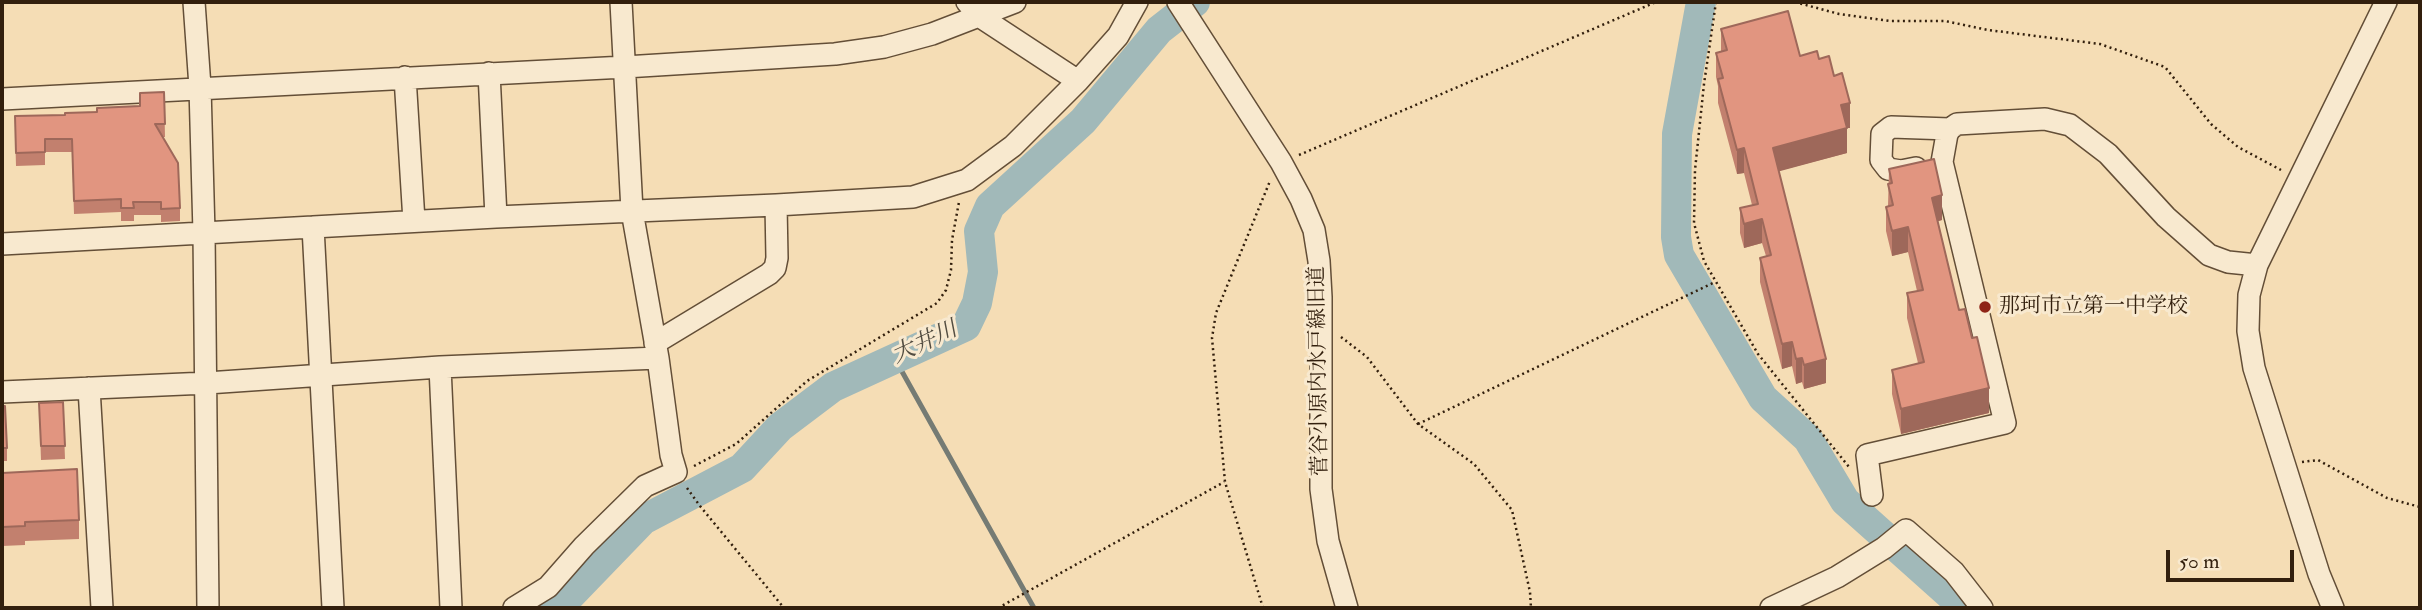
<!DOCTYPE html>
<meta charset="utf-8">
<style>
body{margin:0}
#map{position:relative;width:2422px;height:610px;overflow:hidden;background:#f5ddb5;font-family:"IM FELL Double Pica",serif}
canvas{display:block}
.frame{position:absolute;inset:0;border:4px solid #321f0d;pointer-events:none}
.scale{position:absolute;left:2166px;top:550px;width:128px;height:32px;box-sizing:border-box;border:4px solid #321f0d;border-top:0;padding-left:9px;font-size:21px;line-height:24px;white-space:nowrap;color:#321f0d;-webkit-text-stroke:5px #f8e9cf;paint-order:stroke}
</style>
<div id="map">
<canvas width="2422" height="610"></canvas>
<div class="frame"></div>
<div class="scale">50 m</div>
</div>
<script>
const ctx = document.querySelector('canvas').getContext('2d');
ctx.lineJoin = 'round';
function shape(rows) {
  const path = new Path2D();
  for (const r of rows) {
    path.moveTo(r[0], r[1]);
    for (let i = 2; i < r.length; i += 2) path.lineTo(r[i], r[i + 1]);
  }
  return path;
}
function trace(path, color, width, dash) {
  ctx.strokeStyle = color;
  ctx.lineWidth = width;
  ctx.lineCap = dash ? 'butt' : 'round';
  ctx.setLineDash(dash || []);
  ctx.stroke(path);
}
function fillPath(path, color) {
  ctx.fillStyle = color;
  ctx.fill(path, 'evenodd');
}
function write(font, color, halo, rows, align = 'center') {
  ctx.font = font + ' "IM FELL Double Pica","Noto Serif JP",serif';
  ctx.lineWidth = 6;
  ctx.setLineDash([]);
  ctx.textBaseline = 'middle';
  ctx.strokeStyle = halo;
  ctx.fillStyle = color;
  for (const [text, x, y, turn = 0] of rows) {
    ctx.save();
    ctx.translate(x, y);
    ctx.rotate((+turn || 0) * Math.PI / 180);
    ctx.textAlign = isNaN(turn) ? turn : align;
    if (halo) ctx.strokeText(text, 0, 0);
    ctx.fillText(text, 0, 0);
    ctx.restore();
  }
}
trace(shape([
 [895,359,1034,608]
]), '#757b74', 5);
trace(shape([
 [1701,2,1677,134,1676,237,1679,255,1763,398,1808,439,1845,501,1958,602,1961,608],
 [555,608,563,603,643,520,742,468,780,427,833,387,966,326,977,303,983,272,979,231,990,206,1083,121,1159,30,1195,2]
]), '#a1b9b9', 30);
const minor = shape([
 [194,2,200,87,204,233,208,608],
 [967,2,979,16,1078,81],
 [1178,2,1281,162,1301,199,1314,230,1319,261,1321,297,1321,489,1328,541,1347,608],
 [489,73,496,217],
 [405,77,414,221],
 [2,99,625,67,835,54,884,47,932,34,1015,2],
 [1916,168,1901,171,1888,169,1881,160,1882,134,1891,127,1950,129],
 [313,227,333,608],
 [2,244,496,217,776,205,913,197,967,180,1013,146,1078,81,1118,36,1137,2],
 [655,343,769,274,775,268,777,258,776,205],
 [440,367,451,608],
 [89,388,102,608],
 [2,392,207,383,440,367,658,358],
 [1872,495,1867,455,2005,423,1942,162,1947,134,1950,129,1957,124,2045,119,2070,125,2108,154,2166,217,2209,255,2228,262,2257,265],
 [514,608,548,587,584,546,645,486,676,472,671,455,658,358,632,211,621,2],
 [1771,608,1837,577,1884,548,1906,530,1954,572,1982,608],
 [2333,608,2319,574,2254,368,2248,331,2249,295,2257,265,2386,2]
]);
trace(minor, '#634e37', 24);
trace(shape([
 [1716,2,1704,84,1695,170,1694,223,1704,261,1758,354,1849,467],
 [1795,2,1839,14,1890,21,1945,21,1988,30,2100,44,2134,56,2165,67,2211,124,2238,147,2281,170],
 [1299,155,1656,2],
 [1341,337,1367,357,1418,424,1474,464,1512,510,1530,592,1531,608],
 [1418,424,1715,282],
 [2302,462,2318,460,2387,498,2420,507],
 [694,466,736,444,807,381,937,303,946,290,951,270,952,240,959,202],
 [687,488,700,506,784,608],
 [998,608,1224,482],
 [1263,608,1225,482,1212,338,1216,313,1270,181]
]), '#321f0d', 2.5, [2, 3.5]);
trace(minor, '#f8e9cf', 21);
fillPath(shape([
 [1721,29,1800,56,1819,59,1834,76,1850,128,1847,128,1847,153,1778,171,1826,383,1804,389,1802,382,1796,384,1792,366,1782,369,1760,282,1760,258,1766,256,1762,243,1744,248,1740,233,1740,208,1752,205,1744,173,1737,174,1718,103,1718,86,1716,77,1716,53,1721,51],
 [164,92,165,137,163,137,180,208,180,221,161,222,161,215,134,215,134,221,121,221,121,212,74,214,72,152,45,152,45,165,16,166,15,130,65,115,140,106],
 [1889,169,1942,220,1938,221,1959,310,1989,413,1901,434,1892,394,1892,370,1918,363,1907,318,1907,293,1917,291,1908,252,1892,256,1886,231,1886,207,1888,206],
 [63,402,65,459,41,460,39,403],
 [2,406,7,448,7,461,2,461],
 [2,473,79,520,79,539,25,541,25,545,2,546]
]), '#c2806e');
fillPath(shape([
 [1850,103,1850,128,1847,128,1847,153,1773,173,1773,148,1841,105],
 [1744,148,1744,173,1737,174,1737,150],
 [1942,195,1942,220,1932,223,1932,198],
 [1762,219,1762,243,1744,248,1744,224],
 [1908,227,1908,252,1892,256,1892,231],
 [1792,342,1792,366,1782,369,1782,344],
 [1802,358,1802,382,1796,384,1796,359],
 [1826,359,1826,383,1804,389,1804,365],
 [1989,388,1989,413,1901,434,1901,409]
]), '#9e685a');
const building = shape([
 [1788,11,1800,56,1817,51,1819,59,1829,56,1834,76,1842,73,1850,103,1841,105,1847,128,1773,148,1826,359,1804,365,1802,358,1796,359,1792,342,1782,344,1760,258,1771,255,1762,219,1744,224,1740,208,1758,204,1744,148,1737,150,1718,79,1723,78,1716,53,1727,50,1721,29,1788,11],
 [164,92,165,124,155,124,178,163,180,208,161,209,161,202,133,202,134,208,121,208,121,199,74,201,72,139,45,139,45,152,16,153,15,116,65,115,65,113,97,112,97,108,140,106,140,93,164,92],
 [1934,159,1942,195,1932,198,1959,310,1965,309,1972,338,1977,337,1989,388,1901,409,1892,370,1924,362,1907,293,1923,290,1908,227,1892,231,1886,207,1893,205,1888,184,1892,183,1889,169,1934,159],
 [63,402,65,446,41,446,39,403,63,402],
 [2,406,5,406,7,448,2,448,2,406],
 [77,469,79,520,25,522,25,526,2,527,2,473,77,469]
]);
fillPath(building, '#e19580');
trace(building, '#9e685a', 2);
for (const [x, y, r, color] of [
 [1985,307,7,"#8f2418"]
]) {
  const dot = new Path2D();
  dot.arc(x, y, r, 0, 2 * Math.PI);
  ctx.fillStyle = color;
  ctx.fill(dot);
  trace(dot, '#f8e9cf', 2.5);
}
write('21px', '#321f0d', '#f8e9cf', [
 ["那珂市立第一中学校",1999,307]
], 'left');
write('21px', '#321f0d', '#f8e9cf', [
 ["菅谷小原内水戸線旧道",1320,371,-91]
]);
write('italic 23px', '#534d41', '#f8e9cf', [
 ["大井川",925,344,-25]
]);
</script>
